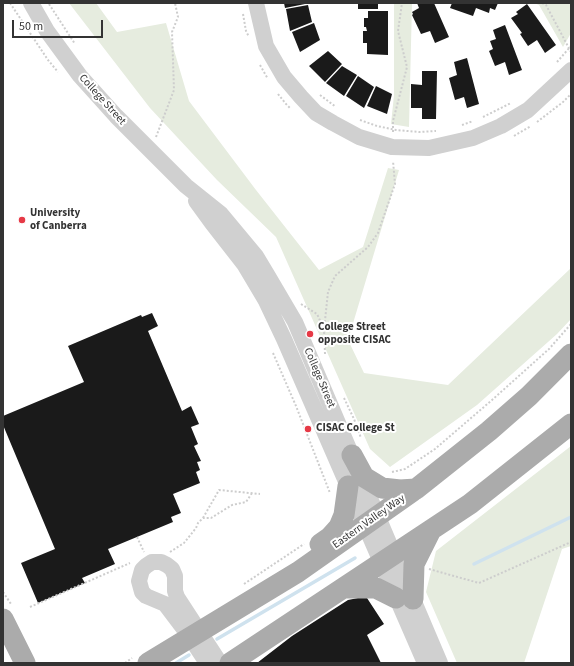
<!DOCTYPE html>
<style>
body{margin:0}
#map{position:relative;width:574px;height:666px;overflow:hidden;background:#fff;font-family:"Source Sans 3",sans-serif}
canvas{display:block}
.frame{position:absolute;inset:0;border:4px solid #333;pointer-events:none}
.scale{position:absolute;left:12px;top:20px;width:91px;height:18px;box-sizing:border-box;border:2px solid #333;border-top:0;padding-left:5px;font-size:12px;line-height:14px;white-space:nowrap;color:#333;-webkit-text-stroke:3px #fff;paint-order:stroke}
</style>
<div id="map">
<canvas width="574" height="666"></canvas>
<div class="frame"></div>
<div class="scale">50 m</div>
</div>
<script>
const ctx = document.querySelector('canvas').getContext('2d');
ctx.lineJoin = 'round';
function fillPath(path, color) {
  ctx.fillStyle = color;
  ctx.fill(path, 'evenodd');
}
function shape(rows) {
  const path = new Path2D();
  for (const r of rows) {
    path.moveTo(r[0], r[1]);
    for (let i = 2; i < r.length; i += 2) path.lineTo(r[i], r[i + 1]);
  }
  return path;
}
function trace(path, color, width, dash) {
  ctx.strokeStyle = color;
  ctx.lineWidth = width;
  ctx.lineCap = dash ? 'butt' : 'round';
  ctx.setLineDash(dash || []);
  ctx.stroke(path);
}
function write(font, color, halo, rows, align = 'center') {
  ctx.font = font + ' "Source Sans 3",sans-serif';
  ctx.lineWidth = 4;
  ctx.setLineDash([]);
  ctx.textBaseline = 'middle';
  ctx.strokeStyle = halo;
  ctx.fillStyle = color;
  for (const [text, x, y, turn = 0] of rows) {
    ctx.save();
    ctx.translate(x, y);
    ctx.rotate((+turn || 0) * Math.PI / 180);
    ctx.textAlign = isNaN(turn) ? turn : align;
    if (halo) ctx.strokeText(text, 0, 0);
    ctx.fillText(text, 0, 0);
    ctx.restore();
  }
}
fillPath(shape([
 [69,3,96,3,117,32,166,23,189,101,256,190,319,270,363,247,388,168,399,170,348,340,364,373,448,385,571,268,571,319,557,334,477,405,390,467,370,449,276,237,217,180,150,108],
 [394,3,412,3,409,127,391,124,394,95],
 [534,3,571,3,571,33,563,47,539,5],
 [571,446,571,546,562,549,524,663,457,663,426,592,436,551]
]), '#e6ecdf');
trace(shape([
 [474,564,571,517],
 [217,639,355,558],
 [176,663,189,655]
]), '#cfe2ee', 3.5);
fillPath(shape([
 [284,3,305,3,305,4,285,8],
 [358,3,378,3,378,9,358,9],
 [417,3,434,3,449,37,435,43,430,31,421,34,412,15,413,14,412,12,419,8],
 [452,3,498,3,495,10,490,8,489,13,476,8,473,16,450,8],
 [527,4,556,45,545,53,537,40,528,46,520,34,522,33,511,18,518,14,516,12],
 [308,5,312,22,290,31,286,9],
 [368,11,388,11,388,55,367,54,367,43,363,43,363,31,367,31,366,27,364,27,364,18,368,18],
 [314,23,320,40,300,52,292,32],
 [505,25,522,70,509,75,505,62,495,66,489,51,493,49,490,41,496,39,493,30],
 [328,51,342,64,325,82,309,66],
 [467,58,479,104,467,108,464,97,455,100,449,78,457,75,454,62],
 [342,66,357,75,344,96,326,83],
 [422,71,437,71,436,119,422,119,422,108,411,108,411,84,422,85],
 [358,76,374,87,364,108,346,96],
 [376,86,392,94,387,114,367,106],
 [152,313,158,326,148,331,182,411,191,406,199,424,191,427,198,444,194,446,201,461,197,462,200,470,196,472,200,483,173,494,181,513,171,517,173,522,108,549,115,564,82,578,85,583,38,603,21,563,55,549,3,425,3,416,84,382,68,346,141,315,142,317],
 [358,598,367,598,384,624,367,635,381,663,257,663,292,636,348,600]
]), '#1a1a1a');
trace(shape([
 [10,3,48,60,58,72],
 [542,3,546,5,571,52],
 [49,4,75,44],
 [243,14,246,31,249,37],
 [557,62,571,46],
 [260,65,268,79],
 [3,88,3,96],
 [278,94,286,104,291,109],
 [320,95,336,107],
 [483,117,511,103],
 [360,120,377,126,396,130,419,132,436,131],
 [537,122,563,102,571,94],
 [462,125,473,121],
 [393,132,393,121,407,67,398,31,402,3],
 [514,136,531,126],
 [156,137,174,90,172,32,178,17,175,3],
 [301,304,317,314,324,329],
 [273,353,296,406,330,493],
 [325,354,324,330,328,292,335,276,368,247,378,233,395,184,393,161],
 [344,398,354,419,361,438],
 [392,472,405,469,435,449,492,400,549,349,571,324],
 [203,518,219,490,260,494],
 [137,537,144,552],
 [170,552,184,543,196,528,198,523,203,518,211,518,232,505,246,502,252,493],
 [429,569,479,583,571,542],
 [244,584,304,544],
 [3,592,11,604],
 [30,607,130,563],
 [125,663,132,658]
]), '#cdcdcd', 2, [2, 2]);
trace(shape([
 [31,3,47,31,80,76,116,116,186,186,221,214,256,256,268,276,295,322,440,663],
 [256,3,266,46,284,77,301,97,316,113,333,123,359,137,392,147,429,148,473,138,501,126,528,110,571,70],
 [196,201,212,223,244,264,266,301,284,339,425,663],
 [207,663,190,637,165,604,146,596,142,592,139,581,142,570,146,566,152,562,161,562,167,565,172,569,175,576,175,591,177,597,220,663]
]), '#d0d0d0', 16);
trace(shape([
 [352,455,364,477,382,488,400,490,416,489],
 [320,544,330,537,339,527,344,515,348,486],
 [346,588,376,588,396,598],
 [413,599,414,564,430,532],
 [3,619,25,663],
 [148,663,298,572,416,489,489,431,529,396,571,354],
 [230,663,470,504,571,424]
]), '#ababab', 21);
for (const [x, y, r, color] of [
 [22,220,4,"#e63946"],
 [310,334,4,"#e63946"],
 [308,429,4,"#e63946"]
]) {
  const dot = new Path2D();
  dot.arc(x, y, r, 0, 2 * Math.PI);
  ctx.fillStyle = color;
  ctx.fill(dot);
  trace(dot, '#fff', 1.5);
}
write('11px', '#333', '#fff', [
 ["College Street",102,100,48],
 ["College Street",319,378,67],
 ["Eastern Valley Way",369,522,-35]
]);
write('bold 11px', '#333', '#fff', [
 ["University",30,214],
 ["of Canberra",30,227],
 ["College Street",318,328],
 ["opposite CISAC",318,341],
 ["CISAC College St",316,429]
], 'left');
</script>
